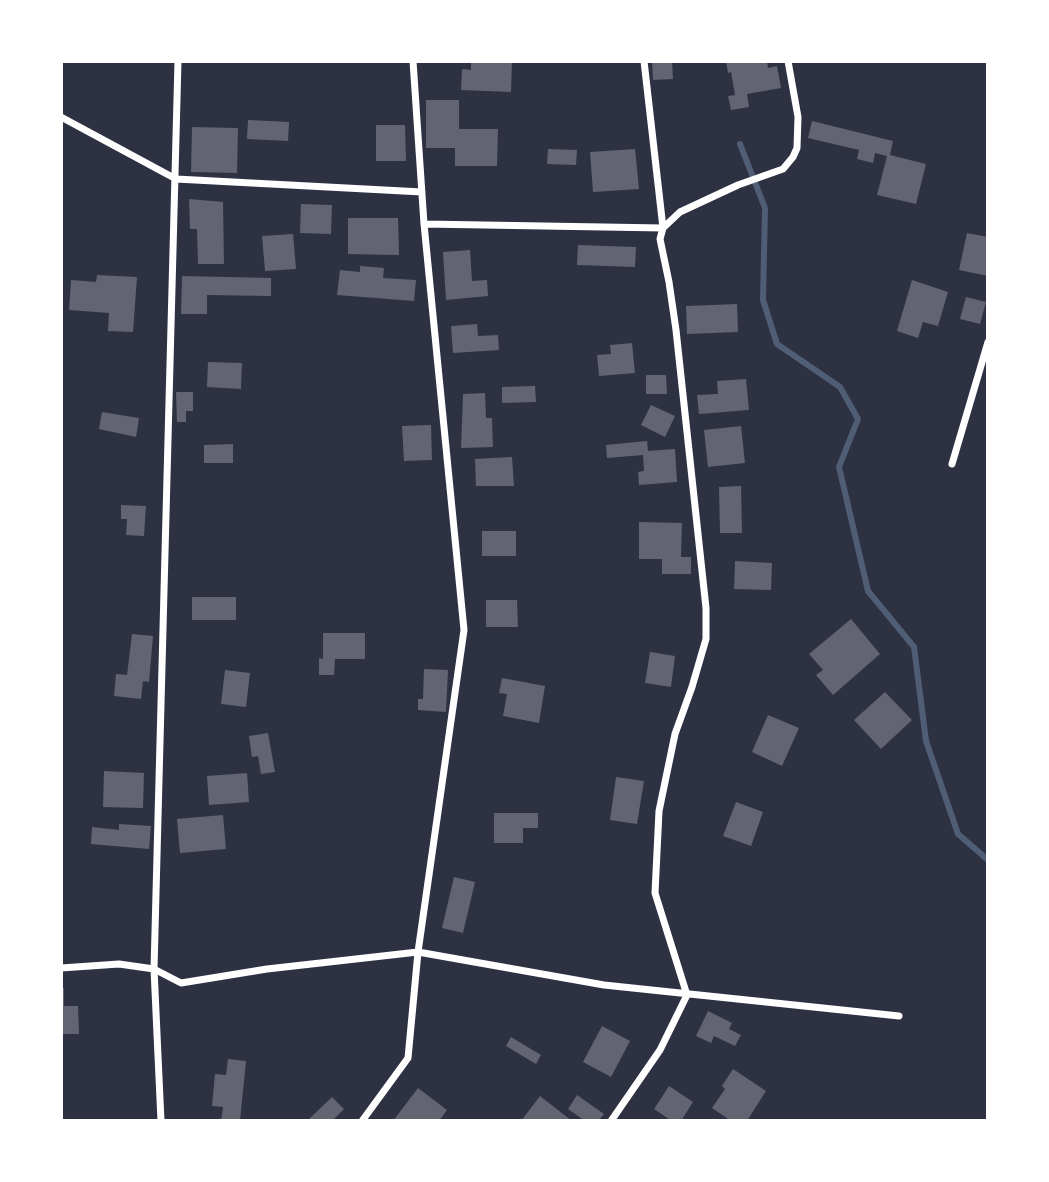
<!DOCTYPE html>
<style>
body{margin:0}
#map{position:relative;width:1049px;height:1182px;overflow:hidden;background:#2d3142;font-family:"Open Sans",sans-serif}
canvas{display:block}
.frame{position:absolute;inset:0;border:63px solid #fff;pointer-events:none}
</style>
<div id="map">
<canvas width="1049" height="1182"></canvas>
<div class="frame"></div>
</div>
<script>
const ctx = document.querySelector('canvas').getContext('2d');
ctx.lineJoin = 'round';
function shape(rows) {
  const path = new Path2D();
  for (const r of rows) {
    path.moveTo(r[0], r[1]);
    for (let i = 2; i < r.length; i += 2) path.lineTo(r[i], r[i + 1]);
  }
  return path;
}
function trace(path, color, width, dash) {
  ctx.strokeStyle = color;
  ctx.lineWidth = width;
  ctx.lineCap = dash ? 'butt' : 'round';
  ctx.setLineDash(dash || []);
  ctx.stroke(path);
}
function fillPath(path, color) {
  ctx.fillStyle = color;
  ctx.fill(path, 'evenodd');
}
trace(shape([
 [740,144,765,208,763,300,777,344,840,387,858,419,839,467,868,591,914,647,926,741,958,834,988,860]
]), '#4f5d75', 6);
fillPath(shape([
 [471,61,512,61,511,92,461,90,462,69,471,70],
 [652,61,672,61,673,79,653,80],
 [726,61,767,61,768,68,777,66,781,88,747,94,749,107,731,110,728,96,735,95,731,72,728,73],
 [426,100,459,100,459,129,498,129,497,166,455,166,455,148,426,148],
 [248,120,289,122,288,141,247,139],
 [812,121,893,141,890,155,926,164,916,204,877,195,887,156,875,153,873,163,857,159,859,150,808,138],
 [376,125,405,125,406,161,376,161],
 [192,127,238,128,237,173,191,172],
 [548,149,577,150,576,165,547,164],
 [635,149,639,189,593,192,590,152],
 [189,199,223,202,224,264,198,264,197,229,190,229],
 [301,204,332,205,331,234,300,233],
 [348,218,398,218,399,255,348,254],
 [967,233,988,237,988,276,959,270],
 [293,234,296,269,265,271,262,236],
 [578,245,636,247,635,267,577,265],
 [470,250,472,281,487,280,488,296,446,300,443,252],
 [360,266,384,268,383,278,416,280,414,301,337,295,340,270,360,272],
 [97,275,137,277,133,332,108,331,109,313,69,310,71,280,96,282],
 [182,276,271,278,271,296,207,295,207,314,181,314],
 [912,280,948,292,938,326,923,322,918,338,897,331],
 [966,297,986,302,980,324,960,319],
 [737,304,738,332,687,334,686,306],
 [477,324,478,336,498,335,499,350,453,353,451,326],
 [632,343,635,373,599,376,597,355,611,354,610,345],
 [208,362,242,363,241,389,207,387],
 [646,375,666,375,667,394,646,394],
 [746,379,749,410,699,414,697,395,718,394,717,381],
 [535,386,536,402,502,403,502,387],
 [176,392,193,392,193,411,186,411,186,422,177,422],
 [485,393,486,418,492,418,493,447,461,448,463,394],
 [651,405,675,416,665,437,641,425],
 [102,412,139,418,136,437,99,429],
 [431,425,432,460,404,461,402,426],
 [741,426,745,463,708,467,704,430],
 [647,441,648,451,675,449,677,482,639,485,638,472,644,471,643,455,607,458,606,445],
 [233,444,233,463,204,463,204,445],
 [512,457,514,486,476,486,475,459],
 [741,486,742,533,720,533,719,487],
 [121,505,146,506,144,536,126,535,127,519,121,519],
 [639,522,682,523,681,557,691,557,691,574,662,574,662,559,639,559],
 [482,531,516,531,516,556,482,556],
 [735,561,772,563,771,590,734,589],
 [192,597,236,597,236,620,192,620],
 [486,600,517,600,518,627,486,627],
 [851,619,880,654,833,695,816,675,823,670,809,654],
 [323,633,365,633,365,659,335,659,334,675,319,675,319,658,323,659],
 [132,634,153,636,149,682,143,681,141,699,114,696,116,674,127,675],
 [650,652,675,656,671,687,645,683],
 [424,669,448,670,446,712,418,710,418,699,423,699],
 [225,670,250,673,246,707,221,704],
 [502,678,545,686,539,723,503,716,507,694,499,693],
 [885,692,912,720,881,749,854,720],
 [768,715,799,728,782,766,752,752],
 [268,733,275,772,261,774,258,756,252,757,249,736],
 [104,771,144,773,143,808,103,807],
 [247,773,249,802,209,805,207,776],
 [616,777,644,781,637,824,610,820],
 [736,802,763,812,751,846,723,836],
 [494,813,538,813,538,828,523,828,523,843,494,843],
 [223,815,226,849,180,853,177,819],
 [119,824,151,826,149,849,91,844,92,827,119,830],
 [454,877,475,882,463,933,442,928],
 [61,988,64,988,64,1006,78,1006,79,1034,61,1034],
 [708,1011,732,1023,729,1029,741,1035,735,1046,714,1036,711,1043,696,1036],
 [602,1026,630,1041,611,1077,583,1062],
 [511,1037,541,1055,536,1064,506,1046],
 [228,1059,246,1061,240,1121,221,1121,223,1107,212,1106,215,1074,226,1075],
 [733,1069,766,1091,747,1121,731,1121,712,1108,725,1089,722,1086],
 [669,1086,693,1102,681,1121,672,1121,654,1109],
 [418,1088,447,1110,439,1121,393,1121],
 [577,1095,604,1114,598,1121,585,1121,568,1109],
 [540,1096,572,1121,521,1121],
 [332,1097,344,1109,332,1121,311,1121,309,1119]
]), '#626471');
trace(shape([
 [644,61,663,228],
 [61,117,176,179,422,192],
 [424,224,663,228],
 [952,464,988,342],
 [61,968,119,964,154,969,181,983,267,969,418,952,604,985,899,1016],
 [687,995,655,893,659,811,675,734,692,687,706,639,706,608,676,330,669,282,660,239,663,228,680,212,738,185,783,169,793,157,797,148,798,117,788,61],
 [161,1121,154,969,178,61],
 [362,1121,408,1058,418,952,464,630,424,224,413,61],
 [611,1121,660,1050,687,995]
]), '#fff', 7);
</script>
